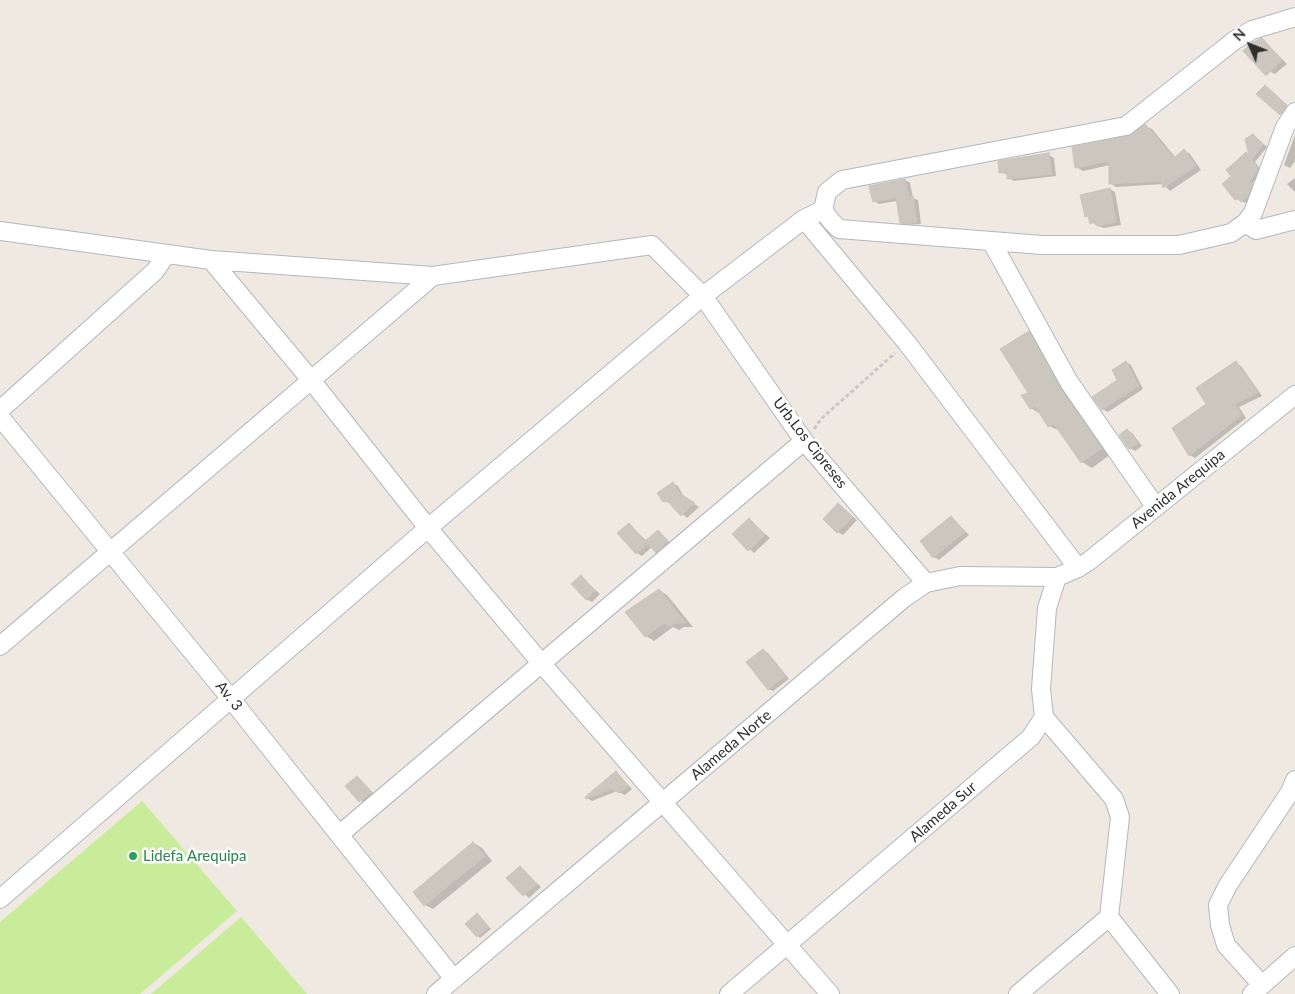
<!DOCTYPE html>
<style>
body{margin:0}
#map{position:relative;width:1295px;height:994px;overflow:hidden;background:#efe9e1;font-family:Lato,sans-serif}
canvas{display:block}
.north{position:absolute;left:1225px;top:20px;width:50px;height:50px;-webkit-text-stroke:4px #fff;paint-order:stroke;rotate:314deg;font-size:14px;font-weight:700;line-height:20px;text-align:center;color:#2e2e2e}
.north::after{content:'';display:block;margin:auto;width:18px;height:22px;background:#2e2e2e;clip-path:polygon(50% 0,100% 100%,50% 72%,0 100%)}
</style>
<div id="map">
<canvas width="1295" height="994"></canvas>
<div class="north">N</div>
</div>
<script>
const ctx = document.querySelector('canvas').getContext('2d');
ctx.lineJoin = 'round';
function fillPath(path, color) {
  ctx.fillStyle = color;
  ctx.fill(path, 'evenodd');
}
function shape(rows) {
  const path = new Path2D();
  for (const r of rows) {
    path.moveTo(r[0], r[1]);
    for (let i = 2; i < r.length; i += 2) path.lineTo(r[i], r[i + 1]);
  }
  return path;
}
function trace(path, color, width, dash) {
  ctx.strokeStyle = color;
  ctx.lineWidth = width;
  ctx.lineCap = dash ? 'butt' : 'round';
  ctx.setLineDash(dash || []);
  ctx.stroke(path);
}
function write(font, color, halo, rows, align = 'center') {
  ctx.font = font + ' Lato,sans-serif';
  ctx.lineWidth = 5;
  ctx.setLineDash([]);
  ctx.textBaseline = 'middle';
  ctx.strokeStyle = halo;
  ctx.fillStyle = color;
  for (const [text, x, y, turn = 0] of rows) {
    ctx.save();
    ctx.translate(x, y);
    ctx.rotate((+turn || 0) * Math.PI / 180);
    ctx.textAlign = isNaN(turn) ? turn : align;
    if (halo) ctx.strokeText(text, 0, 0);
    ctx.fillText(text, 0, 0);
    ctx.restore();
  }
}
fillPath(shape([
 [142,801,237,911,140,994,0,994,0,922],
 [241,917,307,994,151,994]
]), '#c9ec9a');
fillPath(shape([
 [1262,39,1287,64,1275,74,1264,69],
 [1270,90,1291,109,1286,117,1258,94],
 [1145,126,1152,129,1176,158,1184,150,1190,154,1201,170,1170,191,1163,184,1116,187,1110,183,1110,165,1083,171,1076,167],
 [1295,135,1295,161,1290,168,1284,165],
 [1257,138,1267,147,1255,162,1262,171,1252,184,1256,188,1252,198,1246,203,1236,199],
 [1049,155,1054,158,1056,176,1014,181,1009,178,1008,175,1000,172],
 [1295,178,1295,192,1287,184],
 [905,180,910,183,913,198,918,200,921,224,906,225,901,222,897,201,879,204,874,201],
 [1110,189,1115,192,1121,225,1104,228,1097,226,1087,216],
 [1029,333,1039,338,1111,454,1092,468,1082,462,1060,431,1049,426,1040,414,1031,408],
 [1126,362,1131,365,1143,389,1108,412,1102,409],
 [1236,363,1241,366,1262,396,1239,407,1246,418,1195,458,1190,455,1207,404],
 [1127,430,1132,433,1142,446,1135,451,1130,448],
 [673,483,678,486,684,497,699,507,687,518,672,504,664,501],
 [839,504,857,520,843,535,838,532],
 [951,517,969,535,939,560,934,557],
 [749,520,770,538,754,553,734,534],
 [629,525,647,541,658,531,672,545,662,555,652,547,642,556,637,553],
 [581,577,600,594,592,602,586,599],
 [659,590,667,595,693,627,684,627,679,630,673,627,654,641,646,636,627,613],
 [763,650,768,653,789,679,773,691,768,689],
 [616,772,632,789,625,795,617,791,592,801,587,798],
 [357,777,376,796,365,804,347,786],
 [474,843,482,848,492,861,433,909,425,905],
 [520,867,541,887,529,898,508,878],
 [479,916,491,929,480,938,467,924]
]), '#0003');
const building = shape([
 [1262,38,1282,60,1266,76,1243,51,1251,43,1262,38],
 [1265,85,1287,105,1280,115,1256,94,1265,85],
 [1145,124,1174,158,1184,149,1196,166,1163,188,1161,181,1109,184,1109,161,1075,168,1072,147,1128,136,1145,124],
 [1253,134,1263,144,1252,159,1258,168,1256,174,1249,181,1252,185,1248,196,1241,202,1238,198,1235,200,1222,184,1231,176,1226,170,1246,152,1249,155,1245,139,1253,134],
 [1049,153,1052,174,1007,179,1007,172,999,173,998,161,1049,153],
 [905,179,909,197,913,196,917,222,906,224,900,223,896,198,873,202,869,186,905,179],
 [1110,188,1116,222,1098,226,1096,222,1090,224,1088,216,1085,217,1080,195,1110,188],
 [1029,331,1060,388,1102,448,1081,463,1054,424,1048,427,1035,406,1030,409,1021,395,1028,393,1000,349,1029,331],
 [1126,361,1139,386,1102,410,1092,397,1117,380,1112,370,1126,361],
 [1236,361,1258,393,1235,404,1242,415,1189,456,1172,428,1206,404,1196,388,1236,361],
 [1127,429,1138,443,1129,449,1119,435,1127,429],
 [673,482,679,493,695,503,681,516,667,501,663,502,657,493,673,482],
 [838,503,853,517,837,533,823,519,838,503],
 [951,516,965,532,933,558,920,541,951,516],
 [749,518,765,535,748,551,732,534,749,518],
 [629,523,645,541,658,530,668,541,656,553,648,544,636,554,617,533,629,523],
 [581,575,595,591,586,600,571,584,581,575],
 [659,589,686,623,675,623,670,627,664,623,645,637,625,612,659,589],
 [763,649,785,676,768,690,746,662,763,649],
 [616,771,628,786,619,793,612,789,586,799,585,797,616,771],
 [357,776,372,792,359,802,345,786,357,776],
 [473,842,485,856,424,906,413,892,473,842],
 [520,866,537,884,523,896,506,878,520,866],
 [477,913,489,927,477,937,465,924,477,913]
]);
fillPath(building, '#cbc7bf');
trace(building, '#cbc5ba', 1);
const minor = shape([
 [1295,17,1252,30,1235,40,1126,126,842,180,827,192,823,210,831,221,839,229,1042,245,1179,245,1231,233,1245,223,1253,213,1285,127,1295,112],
 [804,219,907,343,1078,568],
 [1245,223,1256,230,1295,220],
 [0,231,211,260,433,276,652,245,703,296,804,441,926,583],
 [991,241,1069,382,1155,506],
 [211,260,311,380,428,528,542,664,830,994],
 [0,410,155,271,166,255],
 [0,417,231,699,454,979],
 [0,646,433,276],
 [1044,717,1114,799,1120,817,1109,917,1170,994],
 [340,834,804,441],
 [0,899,428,528,703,296,804,219,823,210],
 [1262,985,1226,945,1220,925,1218,905,1228,885,1290,792,1295,780],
 [436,994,904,598,926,583,960,576,1057,577,1078,568,1089,561,1295,395],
 [729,994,1031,737,1044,717,1041,689,1047,608,1057,577],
 [1018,994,1109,917],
 [1252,994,1295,956]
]);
trace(minor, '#b4b7c1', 20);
trace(shape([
 [814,429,821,419,895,353]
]), '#c9c9c9', 3, [4, 2.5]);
trace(minor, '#fff', 18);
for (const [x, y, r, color] of [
 [133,856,5,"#2e9e5b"]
]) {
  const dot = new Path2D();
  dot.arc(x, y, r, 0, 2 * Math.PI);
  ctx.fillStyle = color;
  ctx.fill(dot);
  trace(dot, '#fff', 2);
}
write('15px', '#2e2e2e', '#fff', [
 ["Urb.Los Cipreses",810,443,52],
 ["Avenida Arequipa",1178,489,-39],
 ["Av. 3",229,696,51],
 ["Alameda Norte",731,745,-40],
 ["Alameda Sur",943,812,-41]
]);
write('15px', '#27864d', '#fff', [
 ["Lidefa Arequipa",143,856]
], 'left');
</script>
